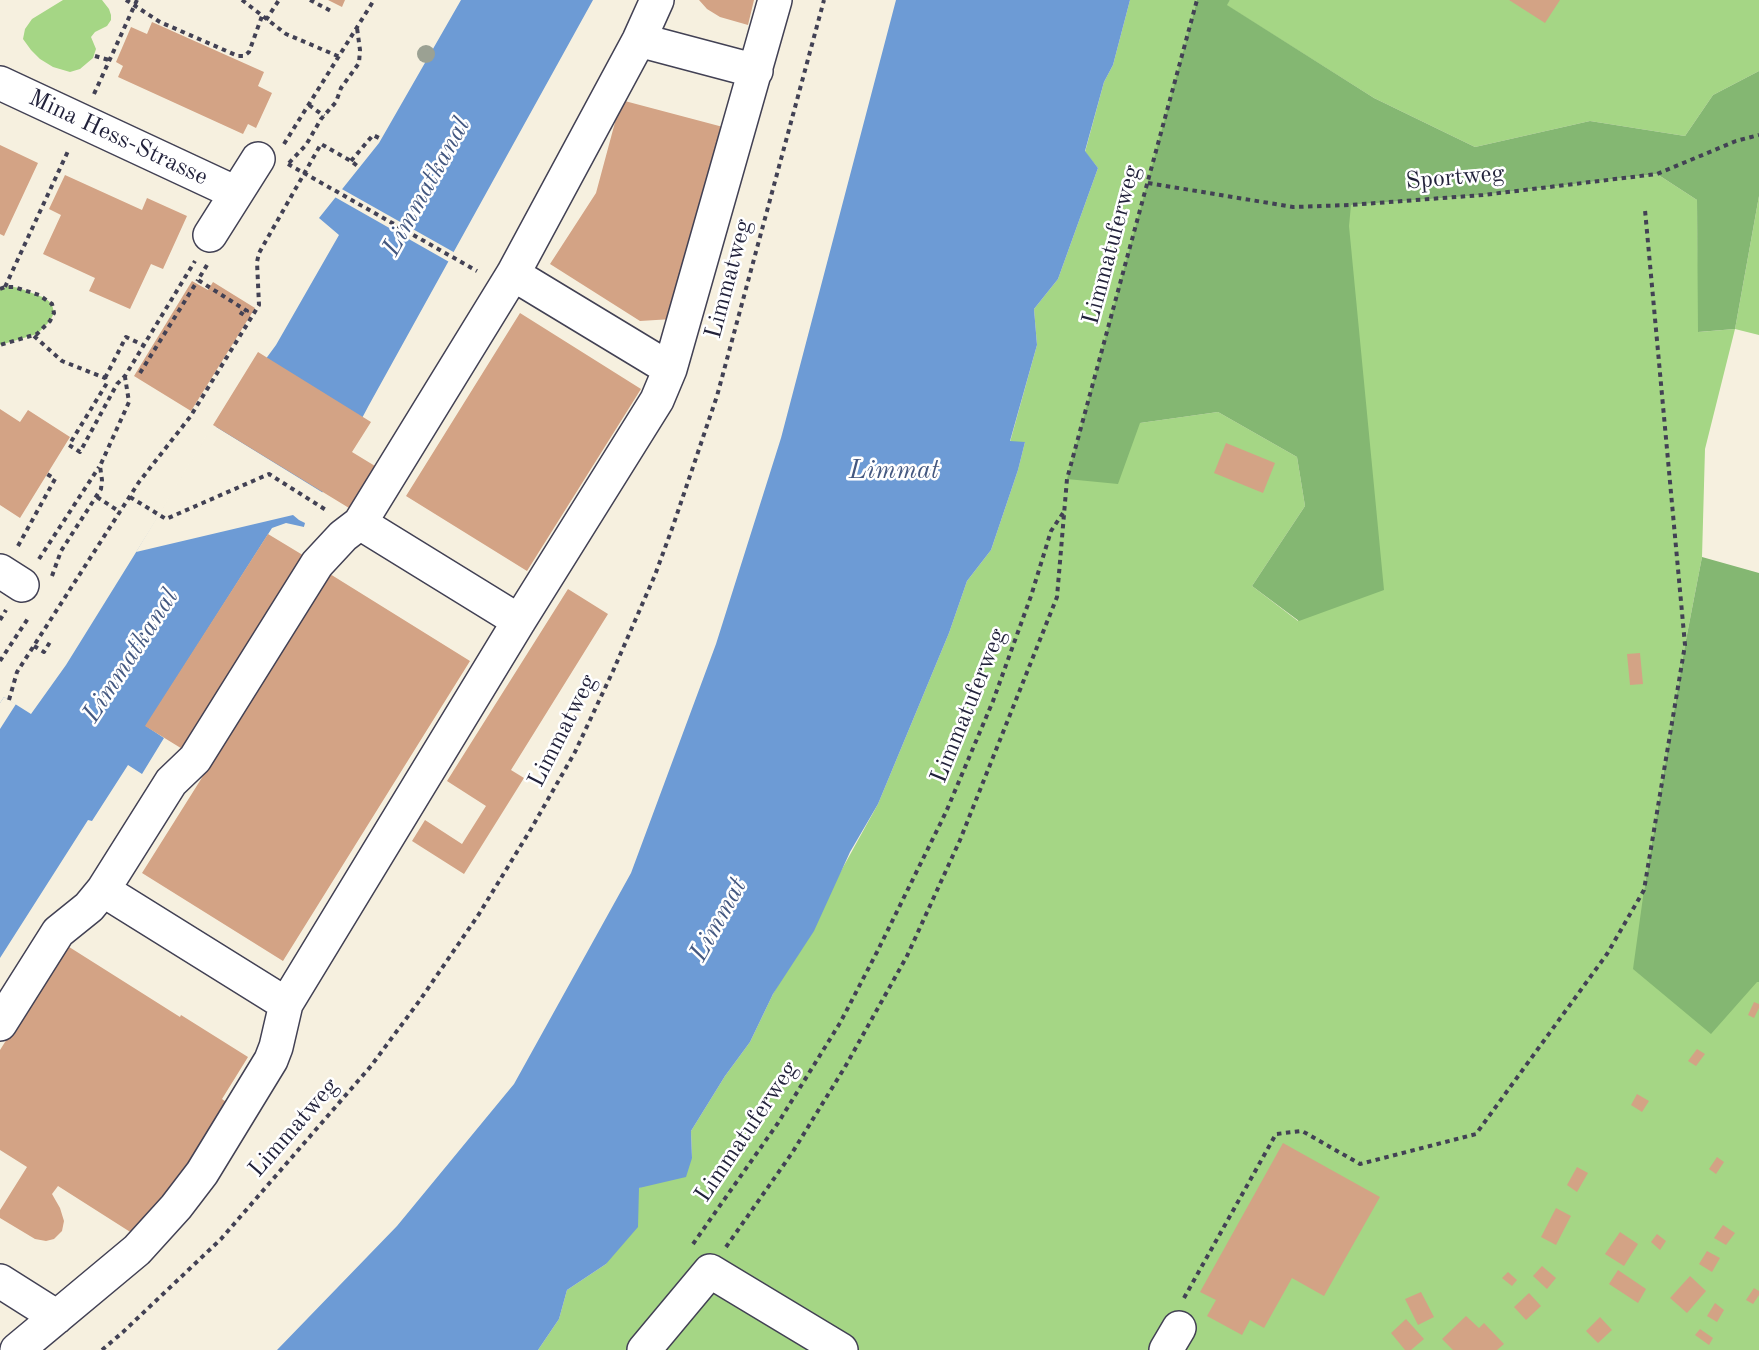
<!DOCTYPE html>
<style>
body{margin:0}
canvas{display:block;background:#f6f0df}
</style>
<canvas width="1759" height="1350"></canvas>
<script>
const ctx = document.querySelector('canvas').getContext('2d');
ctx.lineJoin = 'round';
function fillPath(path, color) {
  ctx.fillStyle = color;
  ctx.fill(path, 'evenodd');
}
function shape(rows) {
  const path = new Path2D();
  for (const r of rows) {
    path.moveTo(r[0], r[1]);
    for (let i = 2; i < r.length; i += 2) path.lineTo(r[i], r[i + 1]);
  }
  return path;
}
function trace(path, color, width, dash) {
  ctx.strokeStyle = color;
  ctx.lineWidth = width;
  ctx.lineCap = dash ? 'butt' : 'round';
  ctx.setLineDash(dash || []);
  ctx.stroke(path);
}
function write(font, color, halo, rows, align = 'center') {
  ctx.font = font + ' "Old Standard TT",serif';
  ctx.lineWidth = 5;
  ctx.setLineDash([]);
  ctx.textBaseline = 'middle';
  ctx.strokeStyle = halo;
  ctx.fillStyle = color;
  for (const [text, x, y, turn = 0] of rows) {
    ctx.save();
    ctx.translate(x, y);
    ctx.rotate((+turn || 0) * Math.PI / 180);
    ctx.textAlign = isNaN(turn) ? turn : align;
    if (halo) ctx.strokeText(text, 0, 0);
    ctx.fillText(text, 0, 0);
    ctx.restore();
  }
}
fillPath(shape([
 [63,0,102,0,109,9,111,15,111,20,107,26,95,32,91,37,96,49,93,58,80,69,70,72,53,67,40,59,31,50,23,39,25,29,32,19],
 [1130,0,1197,0,1148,183,1140,423,1218,412,1297,457,1305,506,1252,586,1298,621,1350,205,1483,195,1657,174,1697,200,1699,332,1735,329,1759,196,1759,335,1735,329,1705,449,1702,557,1685,645,1644,890,1759,982,1759,1350,538,1350,559,1319,567,1290,606,1264,639,1188,692,1158,691,1131,725,1076,750,1042,773,994,878,804,949,633,967,581,991,550,1018,470,1025,442,1010,442,1037,345,1034,309,1058,279,1098,168,1085,152,1104,82,1113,65],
 [1230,0,1759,0,1759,71,1713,95,1685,136,1590,121,1475,147,1374,98,1226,5],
 [9,286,19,288,45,298,52,304,54,313,50,321,37,334,0,345,0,289]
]), '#a5d685');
fillPath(shape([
 [1197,0,1230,0,1227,5,1374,98,1475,147,1590,121,1685,136,1713,95,1759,71,1759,196,1735,329,1698,332,1697,200,1657,174,1483,195,1351,205,1349,226,1384,590,1299,621,1252,586,1305,506,1297,457,1218,412,1140,423,1118,484,1067,479],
 [1702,557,1759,573,1759,982,1757,982,1711,1034,1633,969,1644,890,1685,645]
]), '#84b772');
fillPath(shape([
 [461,0,593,0,369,405,304,527,286,523,272,528,146,726,164,738,142,774,128,765,92,821,88,820,0,958,0,703,4,697,31,714,66,665,202,446,276,345,339,235,319,218,379,143],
 [896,0,1130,0,1113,65,1104,82,1085,151,1098,168,1058,279,1034,309,1037,345,1010,441,1025,442,1018,470,991,550,967,581,949,633,878,804,850,852,814,931,773,994,750,1042,725,1076,691,1131,692,1158,686,1177,639,1188,638,1227,606,1264,567,1290,559,1319,538,1350,277,1350,397,1226,514,1084,631,873,716,644,781,438]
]), '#6d9bd5');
fillPath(shape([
 [340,188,457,254,451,263,333,196],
 [213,425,325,494,307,528,304,527,305,523,299,520,293,515,136,552],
 [4,697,16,704,0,729,0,703]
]), '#f6f0df');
fillPath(shape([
 [328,0,345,0,342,7],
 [699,0,754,0,748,25,720,17,707,9],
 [1509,0,1560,0,1545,23],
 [152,22,264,72,258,86,272,93,256,128,248,124,243,134,118,77,123,66,116,62,131,27,147,34],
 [621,100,723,127,672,319,640,321,550,264,596,193],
 [0,145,38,163,4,236,0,234],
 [65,175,142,210,147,198,187,216,163,269,151,264,130,309,89,291,95,278,43,254,61,215,49,209],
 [192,281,208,290,213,282,255,308,191,411,134,376],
 [520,313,641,389,527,571,406,496],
 [258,352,371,422,352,452,375,466,349,508,213,425],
 [0,409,20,422,28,410,70,437,20,518,0,505],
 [1226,443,1275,463,1263,493,1214,473],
 [268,534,306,557,184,750,145,726],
 [330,574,470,661,283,961,142,873],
 [568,589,608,614,511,770,524,778,464,874,412,841,425,820,462,844,486,806,447,781],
 [1640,653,1643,684,1630,685,1627,654],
 [66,945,180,1017,181,1015,248,1057,222,1099,229,1104,174,1202,135,1235,58,1186,52,1194,60,1208,64,1221,62,1231,54,1239,46,1241,35,1239,0,1218,0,1210,27,1167,0,1150,0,1050],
 [1754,1002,1759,1004,1759,1008,1754,1018,1748,1015],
 [1697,1049,1705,1054,1696,1066,1688,1061],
 [1637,1094,1649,1101,1642,1112,1631,1105],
 [1283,1143,1380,1197,1324,1296,1292,1278,1264,1328,1250,1320,1242,1335,1207,1316,1216,1300,1200,1292],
 [1717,1157,1724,1162,1716,1174,1709,1169],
 [1577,1167,1588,1173,1577,1192,1567,1185],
 [1556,1208,1571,1216,1556,1245,1541,1237],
 [1723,1225,1735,1233,1726,1245,1714,1238],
 [1620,1232,1638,1244,1624,1266,1605,1254],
 [1657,1234,1666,1241,1660,1250,1651,1242],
 [1707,1251,1720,1258,1712,1272,1699,1264],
 [1542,1266,1556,1278,1547,1289,1533,1276],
 [1618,1270,1646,1289,1638,1303,1609,1284],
 [1508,1272,1517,1280,1512,1286,1502,1278],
 [1690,1276,1706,1291,1687,1313,1670,1298],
 [1754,1288,1759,1291,1759,1295,1753,1304,1746,1300],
 [1421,1292,1434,1317,1418,1325,1405,1299],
 [1529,1293,1541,1306,1526,1320,1514,1307],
 [1715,1303,1724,1310,1717,1322,1707,1316],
 [1466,1316,1479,1328,1484,1323,1504,1344,1497,1350,1453,1350,1442,1339],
 [1600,1317,1612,1330,1598,1343,1586,1331],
 [1406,1319,1424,1339,1411,1350,1405,1350,1391,1333],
 [1700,1329,1713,1338,1709,1345,1695,1335]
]), '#d3a385');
const minor = shape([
 [639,40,756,71],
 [0,83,236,193],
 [210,235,258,159],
 [513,274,670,369],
 [360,523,519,621],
 [0,571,22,585],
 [103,890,286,1004],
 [0,1024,58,932,89,907,103,890,171,782,195,759,317,564,343,536,360,523,513,274,639,40,657,0],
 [0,1281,57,1317],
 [17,1350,137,1250,176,1207,202,1173,271,1060,276,1047,286,1004,519,621,657,400,670,369,775,0],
 [644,1350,710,1271,841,1350],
 [1166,1350,1179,1328]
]);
trace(minor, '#424154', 36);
trace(shape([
 [126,0,160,22,238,56,244,56,249,52,262,16],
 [242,0,286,34,340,57],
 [310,0,331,11],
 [266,20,279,0],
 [95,56,109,60],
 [94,94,137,0],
 [309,105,324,116],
 [284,144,374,0],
 [351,161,373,135,381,139],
 [289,163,306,145,321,119,336,102,341,88,359,63,360,50,357,28],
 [288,164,477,271],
 [1148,183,1293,207,1350,205,1483,195,1657,174,1736,141,1759,135],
 [207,265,198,280,247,311,244,315,238,311,237,313],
 [5,287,69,149],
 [0,289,5,287,14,287,39,295,52,304,54,313,50,321,37,334,0,345],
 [34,336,62,361,105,378,107,383,69,445,80,452,117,384,125,376,195,261],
 [140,373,198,280],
 [105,378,126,337,143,345],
 [97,497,120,512],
 [130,497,166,519,269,474,326,510],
 [18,546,55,479,47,474],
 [39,559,99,467],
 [52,576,61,551,101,489,102,480,100,466,129,402,125,377],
 [0,620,6,610],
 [34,646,44,652,50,642],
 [0,661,29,617],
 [9,700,17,672,139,482,190,417,259,305,257,262,259,253,321,144,351,161,360,168],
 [693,1244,778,1123,840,1023,877,952,946,812,993,701,1031,596,1051,531,1063,513],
 [726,1247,792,1153,845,1067,907,956,960,840,1057,597,1067,479,1197,0],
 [1184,1298,1276,1134,1302,1131,1360,1164,1476,1134,1607,954,1644,890,1685,645,1645,210],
 [102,1350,123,1332,221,1239,371,1066,420,1000,479,914,531,829,575,752,613,671,655,575,673,526,717,396,824,0]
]), '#424154', 4, [4.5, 4.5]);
trace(minor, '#fff', 33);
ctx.fillStyle = '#9ba193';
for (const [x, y] of [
 [426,54]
]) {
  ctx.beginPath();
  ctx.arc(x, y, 9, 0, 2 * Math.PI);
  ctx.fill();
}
write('24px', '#22223b', '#fff', [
 ["Mina Hess-Strasse",118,138,25],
 ["Sportweg",1455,178,-5],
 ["Limmatuferweg",1112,245,-75],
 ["Limmatweg",729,279,-75],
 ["Limmatuferweg",969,706,-68],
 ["Limmatweg",563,731,-63],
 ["Limmatweg",294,1128,-49],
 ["Limmatuferweg",747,1132,-56]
]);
write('italic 26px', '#445880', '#fff', [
 ["Limmatkanal",427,187,-61],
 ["Limmat",894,471],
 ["Limmatkanal",131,656,-57],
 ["Limmat",719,920,-61]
]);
</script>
